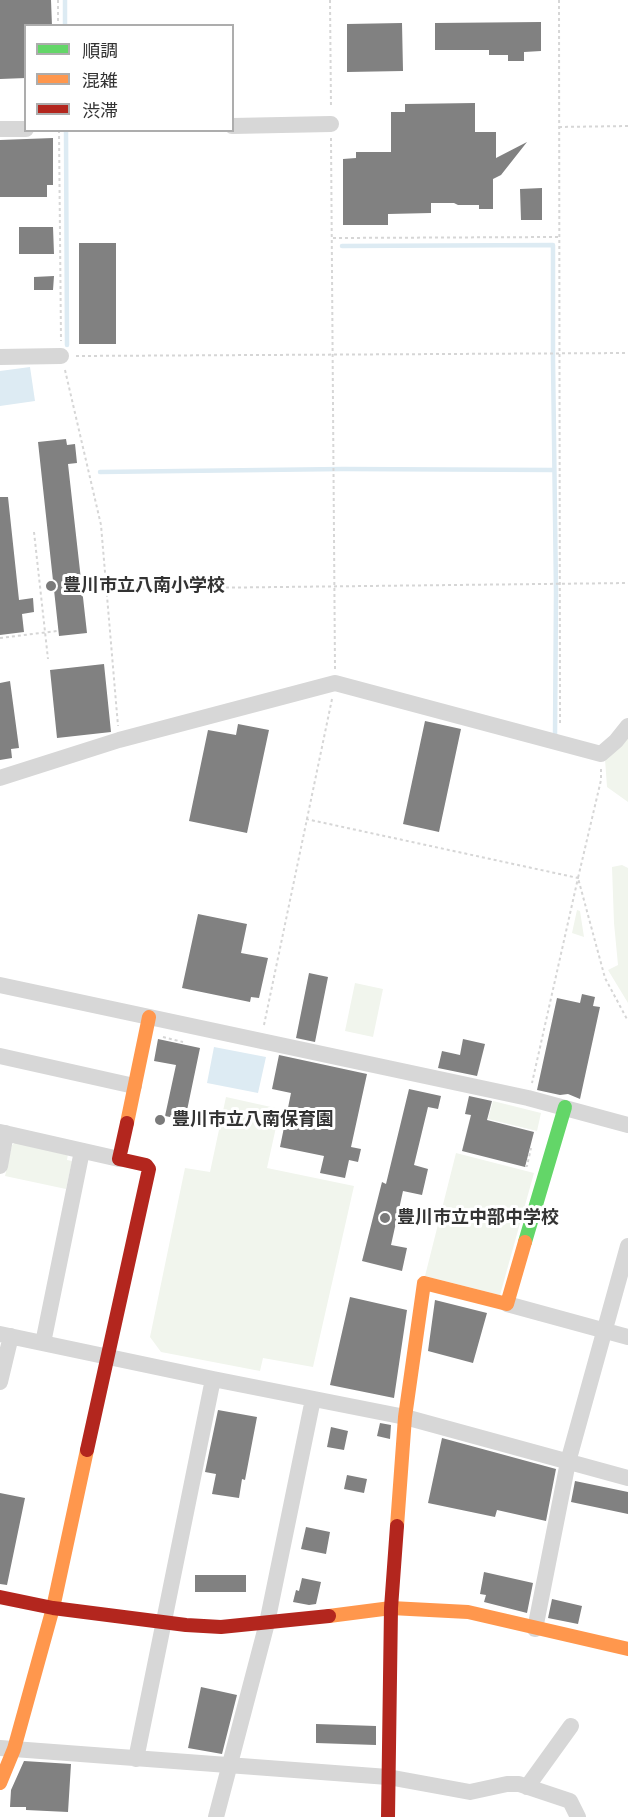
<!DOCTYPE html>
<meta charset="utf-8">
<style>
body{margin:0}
#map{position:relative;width:628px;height:1817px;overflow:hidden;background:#fff;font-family:Rubik,"Noto Sans JP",sans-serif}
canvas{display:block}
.legend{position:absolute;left:24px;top:24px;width:210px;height:108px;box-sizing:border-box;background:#fff;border:2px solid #adadad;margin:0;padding:8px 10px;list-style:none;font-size:18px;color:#333}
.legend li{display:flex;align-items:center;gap:12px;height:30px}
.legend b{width:30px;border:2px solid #adadad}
</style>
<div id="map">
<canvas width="628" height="1817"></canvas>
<ul class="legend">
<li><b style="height:8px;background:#63d668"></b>順調</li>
<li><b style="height:8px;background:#ff974d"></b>混雑</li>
<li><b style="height:8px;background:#b3261e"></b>渋滞</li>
</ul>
</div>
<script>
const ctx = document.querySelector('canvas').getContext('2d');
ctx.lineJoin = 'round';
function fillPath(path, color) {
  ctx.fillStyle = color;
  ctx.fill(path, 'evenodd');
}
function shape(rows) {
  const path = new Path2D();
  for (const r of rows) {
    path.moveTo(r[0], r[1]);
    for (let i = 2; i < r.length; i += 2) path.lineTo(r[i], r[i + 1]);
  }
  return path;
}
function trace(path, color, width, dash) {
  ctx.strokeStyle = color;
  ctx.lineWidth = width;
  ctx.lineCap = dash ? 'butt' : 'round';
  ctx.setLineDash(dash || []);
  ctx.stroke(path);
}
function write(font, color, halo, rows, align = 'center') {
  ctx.font = font + ' Rubik,"Noto Sans JP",sans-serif';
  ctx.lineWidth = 6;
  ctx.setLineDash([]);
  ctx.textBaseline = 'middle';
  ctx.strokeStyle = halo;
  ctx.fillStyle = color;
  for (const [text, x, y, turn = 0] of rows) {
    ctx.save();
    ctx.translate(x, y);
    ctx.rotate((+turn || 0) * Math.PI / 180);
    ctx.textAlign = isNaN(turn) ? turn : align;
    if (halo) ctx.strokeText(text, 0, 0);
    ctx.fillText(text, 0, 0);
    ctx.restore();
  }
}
fillPath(shape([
 [628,736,628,802,607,787,605,759],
 [622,865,628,868,628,1003,608,970,618,965,614,923,612,867],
 [577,910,580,911,584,937,572,933],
 [355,983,383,989,373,1037,345,1031],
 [226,1097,280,1109,267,1168,354,1186,313,1367,263,1358,260,1371,161,1352,150,1337,185,1168,210,1172],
 [493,1101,541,1113,537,1131,488,1119],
 [16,1142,68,1154,67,1160,72,1161,66,1189,5,1176,12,1145],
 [456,1153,534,1173,500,1295,425,1276]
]), '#f1f5ed');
fillPath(shape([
 [30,367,35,401,0,406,0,371],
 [214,1047,266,1057,258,1093,207,1083]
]), '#ddebf3');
trace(shape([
 [65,0,65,26],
 [66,130,67,345],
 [342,246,553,245,553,360,556,592,555,736],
 [100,472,343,469,554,470]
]), '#ddebf3', 4.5);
fillPath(shape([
 [0,0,51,0,52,26,26,26,26,78,0,79],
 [541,22,541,51,524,52,524,61,508,61,508,55,489,55,489,50,435,50,435,23],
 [402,23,403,71,347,72,347,24],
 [475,103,475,132,496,132,496,158,527,142,501,175,493,179,493,209,479,209,479,205,458,205,454,203,431,203,431,213,388,214,388,225,343,225,343,159,356,158,356,152,391,152,391,112,405,112,405,104],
 [53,138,53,185,47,185,47,197,0,197,0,140],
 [542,188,542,220,521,220,520,189],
 [19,227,53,227,54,254,19,254],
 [79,243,116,243,116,344,79,344],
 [54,276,53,290,34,290,34,277],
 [66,439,67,445,75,444,77,463,68,464,87,633,59,636,38,442],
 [0,497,8,497,19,600,33,598,34,612,22,614,24,632,0,635],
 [104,664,111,732,57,738,50,670],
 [10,681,19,748,11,749,12,758,0,760,0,683],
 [425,721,461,729,439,832,403,824],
 [238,724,269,730,247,833,189,821,208,730,236,735],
 [198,914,247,924,241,953,268,958,259,998,251,997,250,1002,182,988],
 [309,973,328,977,315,1042,296,1038],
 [582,994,595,997,593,1006,600,1007,580,1099,568,1094,560,1095,537,1090,557,998,580,1003],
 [158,1039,200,1048,185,1120,165,1116,176,1065,154,1061],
 [463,1039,485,1044,477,1076,438,1068,442,1051,460,1055],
 [279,1055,367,1074,351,1147,361,1149,358,1162,349,1160,345,1178,320,1173,324,1156,280,1147,291,1093,272,1089],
 [409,1089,441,1096,438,1109,428,1107,414,1165,428,1169,422,1195,403,1191,391,1245,407,1248,402,1271,362,1261,382,1182,386,1184],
 [469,1096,492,1101,487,1120,534,1132,525,1167,462,1151,471,1115,465,1114],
 [350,1297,407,1310,394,1398,330,1385],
 [435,1300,487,1313,473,1363,428,1351],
 [218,1410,257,1417,245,1480,242,1479,239,1498,212,1494,216,1474,205,1472],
 [380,1423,391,1425,390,1439,377,1436],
 [331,1427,348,1431,344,1450,327,1447],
 [442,1438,556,1469,546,1521,497,1510,495,1517,428,1503],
 [347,1475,367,1479,364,1493,344,1489],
 [575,1481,628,1492,628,1514,571,1502],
 [0,1493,25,1498,7,1585,0,1584],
 [306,1527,330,1532,326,1554,301,1549],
 [484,1572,533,1583,527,1613,484,1602,486,1595,480,1594],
 [195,1575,246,1575,246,1592,195,1592],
 [302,1578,321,1582,316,1604,309,1605,293,1602,296,1590,299,1591],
 [552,1599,582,1606,578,1624,548,1618],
 [201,1687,237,1695,222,1754,188,1748],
 [316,1724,376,1726,376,1745,316,1743],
 [24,1761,71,1764,68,1812,26,1810,26,1807,10,1807,11,1790]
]), '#818181');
trace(shape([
 [58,0,58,26],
 [330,0,331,108],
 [559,0,560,726],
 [559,127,628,126],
 [59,130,61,341],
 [331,138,335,669],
 [333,238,558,237],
 [76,356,628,353],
 [65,370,101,525,118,726],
 [34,532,48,659],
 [106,589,628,583],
 [0,638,57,631],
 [601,769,601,780,578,878,605,978,628,1021],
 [306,819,578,878,532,1083],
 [264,1025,332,699],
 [163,1037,183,1042],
 [525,1166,527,1166,531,1148]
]), '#d6d6d6', 2, [3, 3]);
trace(shape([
 [232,126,331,124],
 [0,129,26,129],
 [0,357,61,356],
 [0,778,119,740,335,683,601,754,616,741,628,726],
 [0,985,528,1098,628,1125],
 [0,1056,134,1086],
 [0,1132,119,1159],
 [0,1166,6,1133],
 [507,1304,628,1337],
 [0,1334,213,1379,405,1417,628,1478],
 [43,1343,82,1151],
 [0,1382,11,1336],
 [535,1629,568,1462,628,1246],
 [0,1748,388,1777,470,1792,507,1784,519,1784,570,1801,578,1817],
 [136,1759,213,1379],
 [527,1787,571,1726],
 [216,1817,267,1623,313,1399]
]), '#d7d7d7', 16);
trace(shape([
 [525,1242,565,1107]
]), '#63d668', 14);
trace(shape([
 [127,1123,149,1017],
 [397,1526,405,1417,424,1283,507,1304,525,1242],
 [329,1616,391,1608,468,1612,628,1649],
 [0,1783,14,1749,53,1608,87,1450]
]), '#ff974d', 14);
trace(shape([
 [87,1450,149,1169,146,1165,119,1159,127,1123],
 [0,1597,53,1608,186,1625,221,1627,329,1616],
 [388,1817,391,1608,397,1526]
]), '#b3261e', 14);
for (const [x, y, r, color] of [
 [51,586,6,"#7a7a7a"],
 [160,1120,6,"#7a7a7a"],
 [385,1218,6,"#7a7a7a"]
]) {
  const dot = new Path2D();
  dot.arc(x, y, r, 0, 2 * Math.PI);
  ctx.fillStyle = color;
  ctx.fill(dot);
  trace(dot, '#fff', 2);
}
write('bold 18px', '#333', '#fff', [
 ["豊川市立八南小学校",63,586],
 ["豊川市立八南保育園",172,1120],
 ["豊川市立中部中学校",397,1218]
], 'left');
</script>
